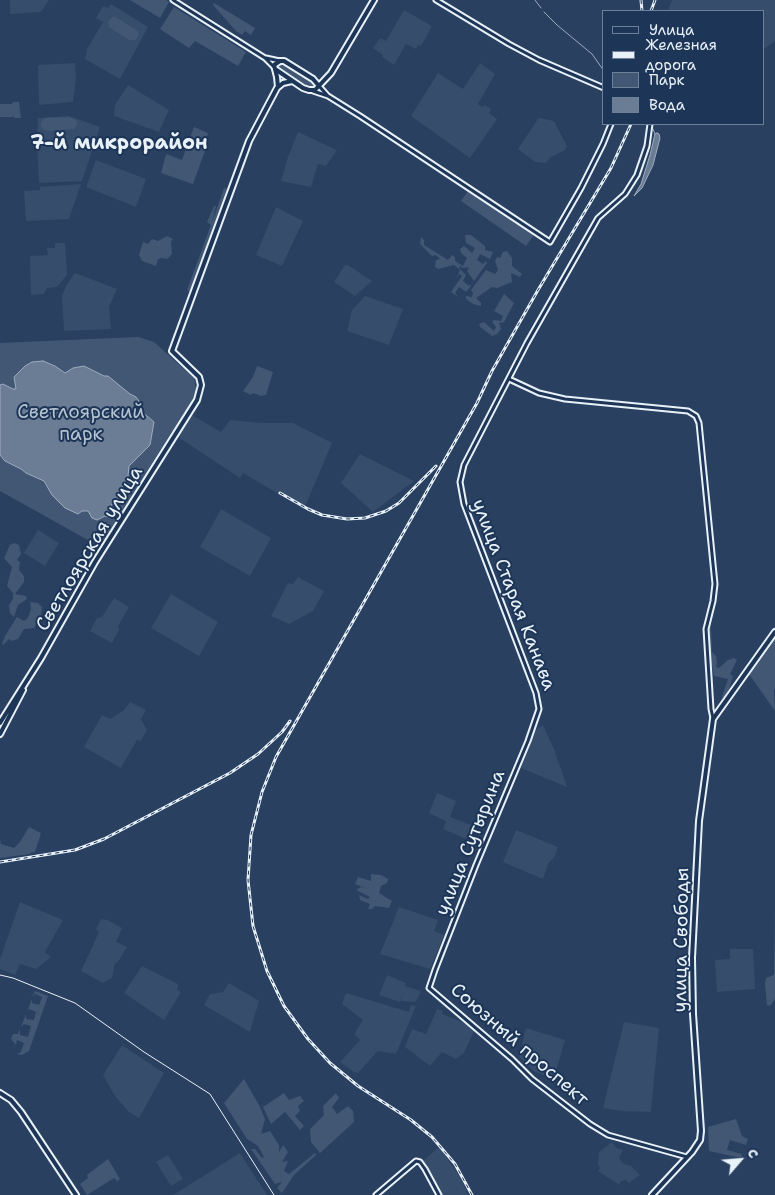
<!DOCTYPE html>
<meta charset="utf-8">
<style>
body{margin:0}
#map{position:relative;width:775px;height:1195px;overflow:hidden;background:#294061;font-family:"Shantell Sans",sans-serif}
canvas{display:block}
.legend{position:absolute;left:602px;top:10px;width:162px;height:115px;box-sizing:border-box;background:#1d3557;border:1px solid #6e8097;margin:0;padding:6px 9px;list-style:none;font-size:15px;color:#e8f1f8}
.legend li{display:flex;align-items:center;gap:10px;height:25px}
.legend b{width:25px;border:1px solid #6e8097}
.north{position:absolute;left:715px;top:1135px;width:50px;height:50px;-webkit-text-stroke:4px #1d3557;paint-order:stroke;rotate:63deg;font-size:14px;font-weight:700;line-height:20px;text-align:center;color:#e8f1f8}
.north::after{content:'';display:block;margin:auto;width:18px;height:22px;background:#e8f1f8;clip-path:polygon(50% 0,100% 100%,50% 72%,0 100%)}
</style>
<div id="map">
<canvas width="775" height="1195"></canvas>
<ul class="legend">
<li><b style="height:6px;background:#1d3557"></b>Улица</li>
<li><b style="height:6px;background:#e8f1f8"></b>Железная дорога</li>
<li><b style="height:14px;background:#415774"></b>Парк</li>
<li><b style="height:14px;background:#6b7c95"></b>Вода</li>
</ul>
<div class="north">С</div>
</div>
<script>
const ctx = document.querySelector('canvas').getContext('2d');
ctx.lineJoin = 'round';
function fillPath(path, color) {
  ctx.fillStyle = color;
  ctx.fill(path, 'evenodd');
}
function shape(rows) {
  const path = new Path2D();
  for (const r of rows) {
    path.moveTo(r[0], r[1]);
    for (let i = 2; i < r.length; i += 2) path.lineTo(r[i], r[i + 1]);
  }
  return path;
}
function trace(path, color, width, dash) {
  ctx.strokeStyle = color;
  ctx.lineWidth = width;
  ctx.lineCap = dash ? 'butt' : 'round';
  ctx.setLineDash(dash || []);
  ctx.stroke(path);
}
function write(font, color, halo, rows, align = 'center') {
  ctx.font = font + ' "Shantell Sans",sans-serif';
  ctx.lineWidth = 4;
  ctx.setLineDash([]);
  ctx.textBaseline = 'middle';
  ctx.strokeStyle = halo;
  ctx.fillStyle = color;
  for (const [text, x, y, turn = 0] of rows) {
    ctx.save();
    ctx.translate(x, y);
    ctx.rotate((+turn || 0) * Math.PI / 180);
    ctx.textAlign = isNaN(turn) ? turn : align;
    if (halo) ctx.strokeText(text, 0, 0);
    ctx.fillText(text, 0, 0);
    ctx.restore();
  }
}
fillPath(shape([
 [10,0,49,0,41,12,10,14],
 [672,0,775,0,775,41,764,49,764,11,668,11],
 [111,4,148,27,120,79,85,59,87,49,103,22,96,18,103,6,108,8],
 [404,10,432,26,421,46,418,45,416,49,406,44,394,65,382,57,383,55,373,48,380,38,386,41],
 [75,63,76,79,73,102,39,105,38,65],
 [480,63,495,74,478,104,482,107,485,105,491,109,489,113,497,119,470,158,411,116,438,73,463,89],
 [128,85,169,110,159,132,114,116,115,105],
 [69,116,100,127,82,181,39,183,37,144,38,118],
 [540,118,554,121,567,146,565,150,551,157,546,163,535,162,518,149,538,119],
 [298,132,337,150,326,166,318,164,311,187,281,181,288,157],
 [96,160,146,179,136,207,86,187],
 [81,184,69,219,26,221,24,191,40,190,40,187],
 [276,207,303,221,282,266,256,255],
 [55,243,65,243,67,275,57,287,47,288,44,294,31,295,30,256,48,255,47,248,55,248],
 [345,265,348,265,372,281,355,296,334,282],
 [75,273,117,289,109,307,111,329,64,331,62,296,66,286],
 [365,296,403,309,389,345,347,331,352,310],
 [192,415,221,432,230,420,262,423,293,423,332,443,304,509,243,473,240,478,178,437],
 [360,454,414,481,373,512,341,483],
 [221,509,271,538,250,576,200,547],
 [38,530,59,543,45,566,24,553],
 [298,577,324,591,313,611,289,624,271,616,288,583,293,584],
 [171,594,218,622,199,656,151,628],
 [114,598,129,607,118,626,119,630,112,643,90,631,97,618,102,617],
 [130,702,146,710,141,719,147,730,141,741,137,740,121,768,84,747,102,715,110,719,124,710],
 [543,725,554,749,567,787,521,768,536,730],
 [437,793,456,801,450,817,471,825,466,839,443,829,446,821,429,813],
 [516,830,558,847,555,856,548,864,543,879,503,862],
 [20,902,63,920,45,952,51,957,36,969,20,964,15,975,0,969,0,959],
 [399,907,438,920,434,931,444,935,430,969,380,954],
 [101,919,107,920,122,928,116,942,127,947,118,962,115,963,112,978,103,983,81,971,99,932,96,929],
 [730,949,753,949,755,989,717,992,715,960,730,959],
 [142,966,178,984,177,990,181,992,164,1020,124,993],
 [387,975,406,983,405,986,421,991,416,1002,401,1001,404,991,400,1002,379,995],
 [229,983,259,1001,250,1032,204,1005,210,994,223,992],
 [346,993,409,1012,411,1005,416,1006,396,1054,378,1051,358,1073,354,1072,340,1062,360,1040,354,1034,363,1020,342,1004],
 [437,1009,443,1011,442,1014,467,1024,474,1031,464,1053,456,1059,442,1052,430,1066,405,1047,412,1029,426,1034],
 [624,1022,659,1028,651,1112,621,1111,603,1108],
 [526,1028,565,1040,554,1078,535,1072,519,1057],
 [122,1045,164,1073,139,1118,129,1112,115,1096,103,1075],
 [612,1142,616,1148,623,1150,619,1158,624,1164,631,1166,640,1175,629,1183,626,1180,621,1181,619,1185,598,1171,600,1168,598,1164,599,1152],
 [439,1147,460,1177,468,1195,442,1195,423,1161],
 [240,1153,267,1195,173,1195],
 [168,1155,183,1179,171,1186,156,1162]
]), '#364d6b');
fillPath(shape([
 [130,0,166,0,169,2,160,18],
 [214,3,255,28,251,35,245,31,242,35,236,31,213,5],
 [174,7,246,52,238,66,195,41,189,48,160,29],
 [114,16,138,31,139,35,136,40,129,40,109,27,108,21],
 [283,62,312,80,314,85,311,88,308,88,278,70,276,66,277,64],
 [13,102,19,102,21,118,14,118,13,114,13,117,0,117,0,104,12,104],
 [70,117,77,121,77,125,74,129,48,131,44,130,41,127,41,122,45,118],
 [194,127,208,133,205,143,206,148,193,184,161,173,166,154,182,160],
 [224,188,227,189,190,292,187,290,211,225,207,222,214,206,216,206,212,222],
 [470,188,536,232,526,246,461,201],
 [465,235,471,235,485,246,485,250,493,252,490,259,480,254,477,260,483,264,486,261,487,263,474,281,467,271,469,267,463,268,460,266,459,268,466,275,463,281,469,286,470,284,471,286,466,292,459,287,455,293,458,297,451,292,462,276,459,274,456,279,460,270,454,265,438,269,435,267,436,260,440,259,436,255,432,256,420,244,421,237,424,240,424,245,448,260,452,255,455,257,455,261,463,266,467,258,461,253,460,249,464,246,472,253,475,248,466,243],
 [167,236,173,239,171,242,172,254,167,259,162,258,158,259,156,266,142,261,139,255,143,242,148,244,152,239,158,241],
 [507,251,512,258,512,266,522,274,520,277,511,273,512,282,497,288,492,287,476,298,481,303,481,306,473,304,466,299,466,296,472,297,473,293,471,290,486,270,495,274,498,270,495,261,497,257,500,258,503,252],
 [504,294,514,303,504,322,499,323,501,329,497,334,492,336,480,327,479,324,484,322,494,331,496,327,492,322,494,320,501,321,503,316,494,311],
 [138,337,154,342,194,378,197,395,176,431,172,431,105,539,95,544,0,491,0,343],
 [257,366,273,372,266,395,261,396,253,393,251,395,243,391,253,377],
 [14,543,19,545,21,554,17,560,20,562,19,570,24,576,24,582,15,594,26,596,27,599,18,605,14,617,10,613,9,605,13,599,13,593,7,586,12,567,4,558,10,545],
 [30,602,38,603,42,607,41,616,34,628,24,629,18,639,12,641,9,639,3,645,2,644,5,636,17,617,24,621,28,618,31,609],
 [711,626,712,652,716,656,717,663,716,667,719,668,728,660,734,658,737,660,730,674,733,676,729,690,724,699,722,697,728,679,714,676,710,656,709,629],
 [775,637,775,688,774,691,775,711,749,674],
 [29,827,41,833,35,852,30,853,30,854,0,858,0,839,1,844,14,848,20,842],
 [371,874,381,875,388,879,387,883,381,886,379,893,392,901,389,908,375,906,372,909,368,909,370,904,360,900,359,895,368,899,370,897,356,890,361,887,368,889,355,884,358,877,371,881],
 [775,908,775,999,770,1006,767,1005,765,984,766,978,774,975],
 [35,991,48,996,29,1051,22,1055,17,1054,21,1052,24,1043,17,1040,16,1045,11,1039,13,1034,18,1034,20,1029,20,1035,28,1037,31,1026,24,1024,21,1027,26,1014,26,1019,34,1020,36,1012,29,1009,27,1012,32,999,32,1003,39,1005,42,997,35,994,32,997],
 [244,1079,259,1105,265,1119,261,1134,270,1131,279,1145,279,1152,283,1145,288,1152,282,1162,288,1161,284,1171,289,1174,315,1153,316,1155,294,1175,282,1193,277,1188,282,1182,275,1184,251,1149,255,1149,262,1158,264,1157,258,1146,247,1139,224,1103],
 [284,1093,289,1100,300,1096,304,1101,298,1106,300,1111,295,1116,304,1126,300,1130,285,1112,271,1124,263,1107],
 [336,1093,339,1098,332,1107,337,1114,348,1106,353,1111,354,1122,320,1153,311,1142,310,1129,324,1115,323,1106],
 [736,1119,742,1136,748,1139,746,1145,730,1140,727,1150,742,1154,741,1158,709,1151,708,1127],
 [108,1159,120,1179,117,1181,114,1178,87,1195,80,1184,88,1178,87,1175]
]), '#415774');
const water = shape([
 [657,133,659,134,660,138,653,165,642,188,634,196,641,184,650,155,655,134,657,133],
 [43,361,55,366,65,373,73,368,84,366,104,376,108,376,130,394,136,397,139,401,140,410,154,422,150,445,129,466,128,476,122,488,122,498,118,502,112,504,108,512,108,517,105,516,97,520,92,518,88,511,82,511,78,514,65,508,52,495,44,481,26,473,21,469,5,461,0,455,0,385,3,384,13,389,16,389,14,377,25,366,32,362,43,361]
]);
fillPath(water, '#6b7c95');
trace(water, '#9dabbd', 1);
trace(shape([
 [535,0,541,8],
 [544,12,557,25,592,54,604,71],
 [653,129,655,134]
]), '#9dabbd', 1);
const minor = shape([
 [173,0,265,58,274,67],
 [436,0,509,44,539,60,604,88],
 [266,58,280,61],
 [319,86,327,95],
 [313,91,328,96,360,116,550,242,581,188,603,144,611,124],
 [650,124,647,146,637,175,625,194,598,218,527,343,464,465,460,482,464,504,536,693,539,709,528,741,476,865,435,970,429,988,512,1059,532,1079,590,1124,608,1135,687,1157],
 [509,379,539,393,565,399,688,411,696,416,699,423,715,584,713,601,706,629,711,709,713,718],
 [376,1195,416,1161,420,1162,425,1169,439,1195]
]);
const major = shape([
 [275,69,303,88,309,90,315,90,331,73,374,0],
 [278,87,277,77,274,65,280,61,284,61,313,79,319,86],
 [0,723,41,658,95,562,197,400,201,385,199,377,172,351,249,141,277,88,283,83,292,81],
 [0,734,23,690],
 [0,1093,11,1100,21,1112,76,1195],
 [652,1195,692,1152,700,1140,701,1131,693,1014,692,958,699,821,713,719,775,632]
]);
trace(minor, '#e8f1f8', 7);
trace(major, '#e8f1f8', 8);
trace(minor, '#1d3557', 3);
trace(major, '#1d3557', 4);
trace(shape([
 [0,975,13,978,75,1003,144,1052,210,1094,274,1195]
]), '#e8f1f8', 1);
const rail = shape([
 [641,0,642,11],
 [651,11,655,0],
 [280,493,308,509,322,515,347,519,365,518,386,511,399,503,436,466],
 [0,862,75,850,104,839,230,773,258,754,282,732,290,721],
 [472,1195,455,1164,432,1137,411,1120,358,1086,330,1063,308,1039,284,1006,267,971,253,926,248,880,251,835,262,792,276,757,477,403,492,371,538,290,611,168,631,124]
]);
trace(rail, '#e8f1f8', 3);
trace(rail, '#1d3557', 1, [4]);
write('19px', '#b6c3d0', '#1d3557', [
 ["Светлоярский",81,413],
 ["парк",81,435]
]);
write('19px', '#e8f1f8', '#1d3557', [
 ["Светлоярская улица",90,549,-59],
 ["улица Старая Канава",513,595,69],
 ["улица Сутырина",471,843,-68],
 ["улица Свободы",682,940,-89],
 ["Союзный проспект",519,1045,41]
]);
write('bold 20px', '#e8f1f8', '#1d3557', [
 ["7-й микрорайон",119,144]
]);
</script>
